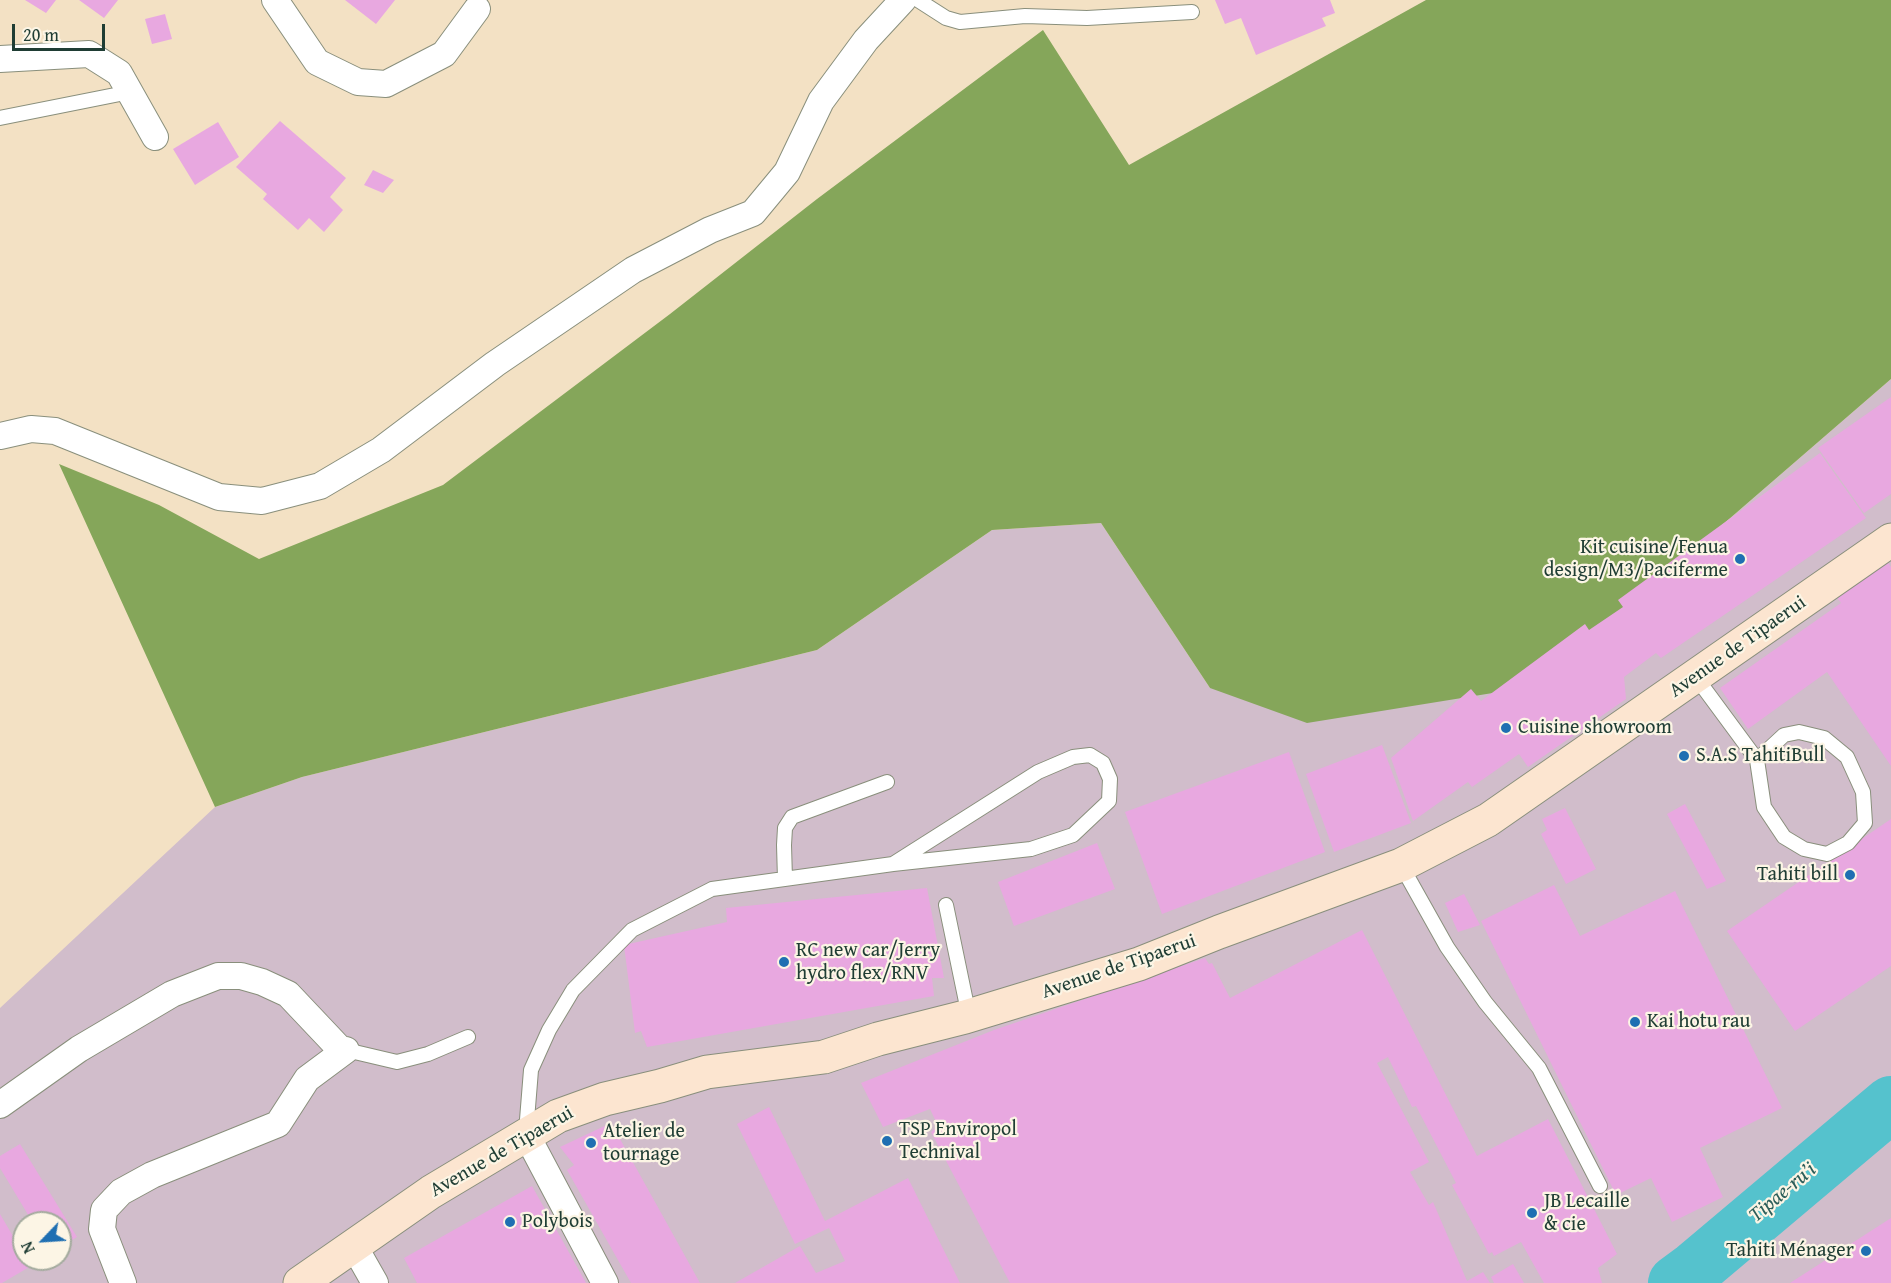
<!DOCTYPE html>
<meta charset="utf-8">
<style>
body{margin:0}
#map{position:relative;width:1891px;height:1283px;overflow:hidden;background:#f3e1c4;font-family:"Gentium Book Plus",serif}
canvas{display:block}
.north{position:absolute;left:12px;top:1211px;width:60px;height:60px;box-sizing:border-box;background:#fcf5e5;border:2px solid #a4ab9e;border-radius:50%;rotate:245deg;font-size:16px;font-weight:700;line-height:24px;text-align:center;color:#1f3d34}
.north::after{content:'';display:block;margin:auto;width:21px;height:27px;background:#1f6fb2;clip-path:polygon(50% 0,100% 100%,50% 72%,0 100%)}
.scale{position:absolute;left:12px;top:24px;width:93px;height:27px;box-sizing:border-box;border:3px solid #1f3d34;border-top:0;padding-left:8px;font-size:18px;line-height:21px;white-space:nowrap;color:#1f3d34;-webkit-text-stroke:4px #fcf5e5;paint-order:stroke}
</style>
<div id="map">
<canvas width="1891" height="1283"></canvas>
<div class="north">N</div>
<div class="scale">20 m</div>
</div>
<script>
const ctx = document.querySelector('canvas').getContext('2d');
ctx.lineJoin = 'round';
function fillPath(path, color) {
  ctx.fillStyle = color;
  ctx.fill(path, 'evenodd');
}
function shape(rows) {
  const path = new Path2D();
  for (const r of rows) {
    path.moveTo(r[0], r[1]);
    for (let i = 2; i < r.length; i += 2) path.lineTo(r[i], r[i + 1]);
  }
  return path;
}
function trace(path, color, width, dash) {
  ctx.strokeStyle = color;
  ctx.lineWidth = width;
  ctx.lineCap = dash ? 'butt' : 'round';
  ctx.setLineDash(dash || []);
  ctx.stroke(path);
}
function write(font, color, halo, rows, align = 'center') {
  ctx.font = font + ' "Gentium Book Plus",serif';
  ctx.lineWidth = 4.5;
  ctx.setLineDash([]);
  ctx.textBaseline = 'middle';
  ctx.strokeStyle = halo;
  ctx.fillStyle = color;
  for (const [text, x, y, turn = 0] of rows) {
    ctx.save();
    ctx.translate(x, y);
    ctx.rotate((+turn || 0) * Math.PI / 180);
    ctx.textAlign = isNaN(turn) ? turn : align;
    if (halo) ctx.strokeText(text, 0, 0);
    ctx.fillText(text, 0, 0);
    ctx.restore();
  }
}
fillPath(shape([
 [1891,379,1891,1283,0,1283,0,1008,215,807,302,777,817,650,992,530,1101,523,1210,688,1536,686],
 [24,1223,60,1223,60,1259,24,1259]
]), '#d1bdcb');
fillPath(shape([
 [1426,0,1891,0,1891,379,1536,686,1307,723,1210,688,1101,523,992,530,817,650,302,777,215,807,59,464,159,505,259,559,443,485,670,314,817,199,1043,30,1129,165]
]), '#85a65a');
trace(shape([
 [1676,1283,1695,1269,1891,1104]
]), '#55c2cd', 56);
fillPath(shape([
 [25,0,56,0,46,13],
 [79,0,118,0,104,18],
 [345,0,395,0,376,24],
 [1215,0,1330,0,1335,13,1322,18,1326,26,1256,55,1241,18,1225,24],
 [165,14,172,39,152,44,145,19],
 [280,121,346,178,330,197,343,210,324,232,309,218,298,230,263,199,267,194,236,167],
 [218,122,239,157,195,185,173,149],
 [373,170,394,180,383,193,364,185],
 [1891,397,1891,494,1864,513,1818,448],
 [1820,453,1866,518,1661,658,1656,653,1624,677,1626,699,1528,767,1519,754,1472,787,1468,782,1413,821,1391,758,1471,689,1481,701,1585,624,1589,630,1623,607,1618,600],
 [1885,558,1891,567,1891,766,1827,672,1748,729,1720,688,1841,603,1834,593],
 [1382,745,1411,823,1334,852,1306,774],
 [1289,752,1325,852,1162,914,1125,812],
 [1685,804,1726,881,1707,889,1667,814],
 [1565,808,1596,869,1566,884,1541,834,1547,830,1542,819],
 [1891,819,1891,966,1795,1031,1727,931],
 [1097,843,1115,889,1014,926,998,882],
 [1554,885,1580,936,1675,891,1782,1108,1700,1148,1723,1197,1672,1222,1651,1178,1616,1195,1481,921],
 [927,888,944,978,932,978,934,996,647,1047,641,1031,635,1033,624,945,727,922,726,908],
 [1464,894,1480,925,1458,932,1445,903],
 [1362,930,1477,1156,1548,1119,1617,1254,1598,1268,1602,1283,1544,1283,1521,1242,1494,1256,1492,1252,1489,1254,1452,1185,1456,1183,1416,1106,1412,1107,1388,1057,1377,1063,1429,1162,1410,1172,1429,1205,1433,1202,1467,1281,1483,1272,1490,1283,1010,1283,931,1132,938,1126,930,1109,883,1127,861,1083,994,1030,1205,958,1209,964,1212,963,1230,998],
 [769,1107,825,1221,908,1178,960,1283,735,1283,800,1246,816,1273,845,1261,829,1228,795,1244,737,1124],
 [611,1123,620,1139,700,1283,631,1283,567,1170,574,1165,560,1147],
 [20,1144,77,1237,60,1247,60,1223,33,1223,0,1168,0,1156],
 [532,1186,586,1283,417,1283,404,1258],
 [0,1214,24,1255,24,1259,27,1259,31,1266,2,1283,0,1283],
 [1891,1218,1891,1283,1790,1283],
 [1513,1264,1524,1283,1494,1283,1491,1277]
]), '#e8a8e0');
const service = shape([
 [918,0,946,18,960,22,1025,16,1087,18,1192,12],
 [0,118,130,92],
 [1695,676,1757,760,1764,807,1784,837,1804,849,1827,854,1848,843,1865,823,1863,792,1847,757,1824,738,1799,732,1784,735,1757,760],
 [1401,865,1447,947,1485,1002,1539,1068,1600,1186],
 [785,879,784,845,785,828,792,817,887,782],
 [946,905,969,1016],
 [346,1050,397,1062,428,1054,468,1037],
 [526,1132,531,1070,549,1030,573,990,632,930,712,889,893,864,1031,849,1073,835,1109,801,1110,779,1103,763,1090,755,1073,757,1038,772,893,864]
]);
const minor = shape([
 [275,0,317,62,358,82,386,84,444,54,477,9],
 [0,59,89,54,119,73,155,137],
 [0,436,31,429,55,431,219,497,262,501,320,486,381,450,495,364,633,270,710,230,753,213,787,172,821,101,866,40,903,0],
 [0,1105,79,1049,172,994,218,976,241,976,262,982,288,994,340,1049,346,1050,307,1079,278,1124,152,1175,121,1192,104,1210,102,1229,123,1283],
 [526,1134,605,1283],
 [354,1246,375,1283]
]);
const secondary = shape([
 [300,1283,431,1192,558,1116,605,1099,660,1086,707,1072,824,1057,878,1039,965,1017,1139,964,1219,932,1401,865,1488,820,1891,540]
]);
trace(service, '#898f7c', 16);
trace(minor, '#898f7c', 28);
trace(secondary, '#898f7c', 35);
trace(service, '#fff', 14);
trace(minor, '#fff', 26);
trace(secondary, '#fce5d0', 33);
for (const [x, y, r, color] of [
 [1740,559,6,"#1f6fb2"],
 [1506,728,6,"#1f6fb2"],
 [1684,756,6,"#1f6fb2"],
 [1850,875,6,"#1f6fb2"],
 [784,962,6,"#1f6fb2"],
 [1635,1022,6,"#1f6fb2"],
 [887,1141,6,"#1f6fb2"],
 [591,1143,6,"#1f6fb2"],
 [1532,1213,6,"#1f6fb2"],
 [510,1222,6,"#1f6fb2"],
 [1866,1251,6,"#1f6fb2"]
]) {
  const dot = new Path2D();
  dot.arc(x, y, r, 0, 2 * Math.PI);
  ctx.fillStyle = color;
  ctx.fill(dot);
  trace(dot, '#fcf5e5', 2);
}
write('20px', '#1f3d34', '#fcf5e5', [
 ["Kit cuisine/Fenua",1728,548,"right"],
 ["design/M3/Paciferme",1728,571,"right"],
 ["Cuisine showroom",1518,728],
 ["S.A.S TahitiBull",1696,756],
 ["Tahiti bill",1838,875,"right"],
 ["RC new car/Jerry",796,951],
 ["hydro flex/RNV",796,974],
 ["Kai hotu rau",1647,1022],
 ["TSP Enviropol",899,1130],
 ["Technival",899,1153],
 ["Atelier de",603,1132],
 ["tournage",603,1155],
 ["JB Lecaille",1544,1202],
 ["& cie",1544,1225],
 ["Polybois",522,1222],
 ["Tahiti Ménager",1854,1251,"right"]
], 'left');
write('20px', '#1f3d34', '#fcf5e5', [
 ["Avenue de Tipaerui",1738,647,-35],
 ["Avenue de Tipaerui",1119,967,-19],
 ["Avenue de Tipaerui",502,1152,-30]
]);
write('italic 21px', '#2c5e5a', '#fcf5e5', [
 ["Tipae-ru’i",1783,1193,-40]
]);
</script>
